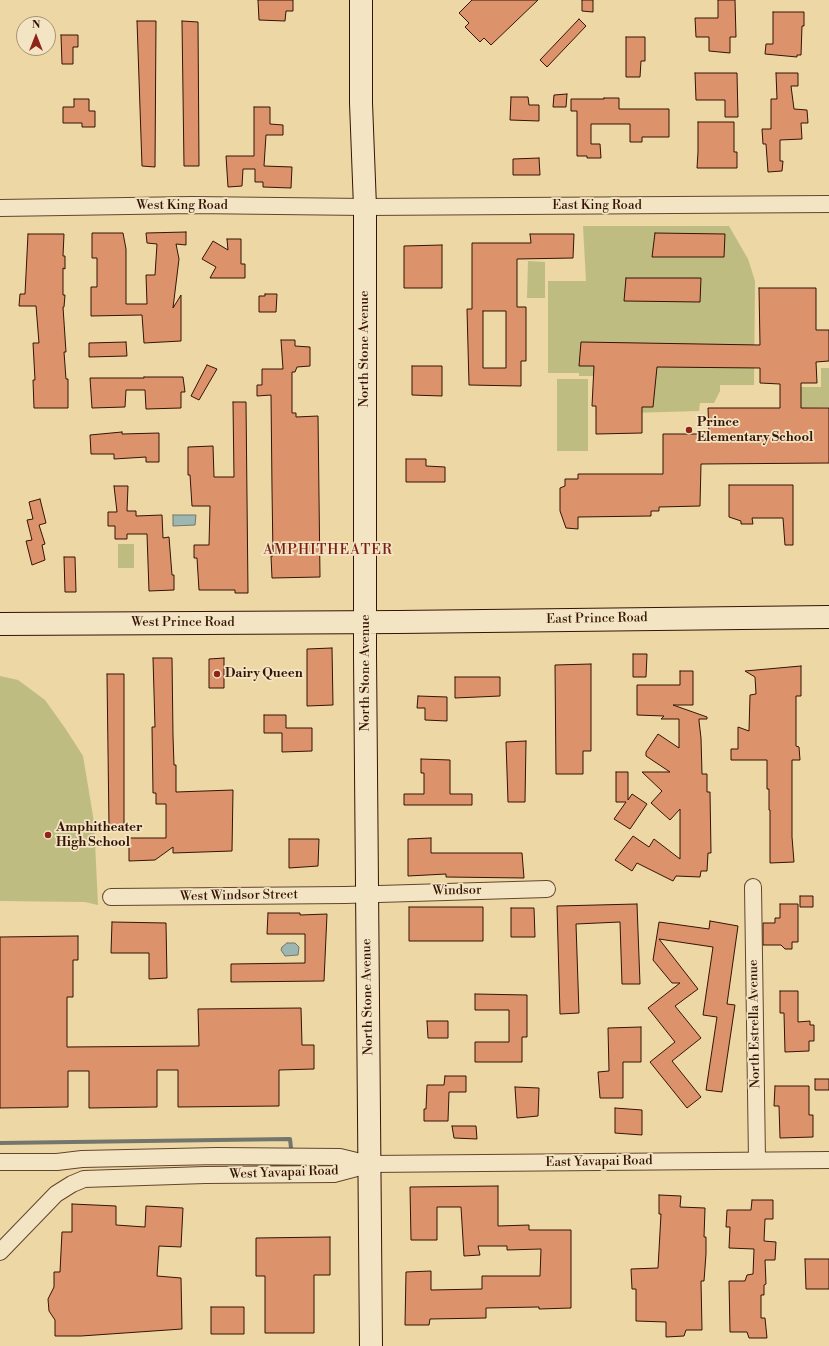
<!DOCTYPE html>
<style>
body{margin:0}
#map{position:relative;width:829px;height:1346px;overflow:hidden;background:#ecd7a5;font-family:"Libre Bodoni",serif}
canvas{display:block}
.north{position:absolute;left:16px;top:16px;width:40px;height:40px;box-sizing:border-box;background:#f3e5c4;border:1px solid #a79178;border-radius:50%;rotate:0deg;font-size:11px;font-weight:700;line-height:16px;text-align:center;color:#351405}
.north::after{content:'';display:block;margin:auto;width:14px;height:18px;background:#8f2418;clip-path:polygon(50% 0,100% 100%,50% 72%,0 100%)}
</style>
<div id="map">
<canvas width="829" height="1346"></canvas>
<div class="north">N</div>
</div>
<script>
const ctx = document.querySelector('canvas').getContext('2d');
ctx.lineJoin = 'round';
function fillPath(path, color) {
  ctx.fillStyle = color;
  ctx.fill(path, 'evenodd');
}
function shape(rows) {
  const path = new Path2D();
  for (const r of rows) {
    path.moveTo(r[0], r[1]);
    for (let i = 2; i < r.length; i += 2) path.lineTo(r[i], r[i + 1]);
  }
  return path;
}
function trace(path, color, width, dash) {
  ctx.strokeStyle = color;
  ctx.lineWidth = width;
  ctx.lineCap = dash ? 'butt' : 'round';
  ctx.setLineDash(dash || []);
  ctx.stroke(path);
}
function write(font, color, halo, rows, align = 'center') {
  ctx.font = font + ' "Libre Bodoni",serif';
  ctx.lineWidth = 3.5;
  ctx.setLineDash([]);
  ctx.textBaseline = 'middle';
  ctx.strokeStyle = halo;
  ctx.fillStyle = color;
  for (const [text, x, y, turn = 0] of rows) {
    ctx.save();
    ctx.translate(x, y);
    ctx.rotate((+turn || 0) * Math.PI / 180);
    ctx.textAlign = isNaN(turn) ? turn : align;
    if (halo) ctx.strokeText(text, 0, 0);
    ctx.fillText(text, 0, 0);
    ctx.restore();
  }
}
fillPath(shape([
 [583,226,729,226,748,259,755,281,754,385,720,385,720,391,714,403,700,403,699,411,596,414,594,376,579,376,579,373,548,373,548,281,586,281],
 [528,261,545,262,545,298,527,298],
 [821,368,829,368,829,407,801,408,801,387,821,387],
 [557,379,588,379,588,451,557,451],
 [118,544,134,544,134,568,118,568],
 [0,676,18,680,45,700,65,728,83,756,94,822,98,905,85,902,0,901]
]), '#bfbc81');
const water = shape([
 [173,515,196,515,195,525,173,526,173,515],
 [287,943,295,943,299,947,298,955,285,956,281,950,282,947,287,943]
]);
fillPath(water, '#9cb7b1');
trace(water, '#73766c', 1);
trace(shape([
 [0,1143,290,1139,291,1148]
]), '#73766c', 4);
const building = shape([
 [258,0,293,0,293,11,286,11,285,21,259,20,258,0],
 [472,0,538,0,491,45,484,38,480,42,465,27,469,23,459,13,472,0],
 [582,0,593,0,593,12,582,11,582,0],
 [718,0,735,0,736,37,730,37,730,53,709,51,709,37,696,37,695,18,718,18,718,0],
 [773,12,804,12,804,26,802,26,801,55,797,55,797,57,765,54,766,44,773,44,773,12],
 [579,19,586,26,547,67,540,60,579,19],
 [137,21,156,21,155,167,142,166,137,21],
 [182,21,198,22,199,166,184,166,182,21],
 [61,35,78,35,78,47,73,47,73,64,62,64,61,35],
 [626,37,645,37,645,61,641,61,640,77,626,77,626,37],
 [695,73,737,73,738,117,725,117,725,100,696,100,695,73],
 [776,73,798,73,798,86,791,86,794,109,807,110,808,123,801,123,802,139,780,140,780,161,783,161,782,171,768,172,766,144,763,144,762,129,771,129,771,99,777,99,776,73],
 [567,94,566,107,553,107,554,95,567,94],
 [511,97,528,97,529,105,539,105,539,121,510,120,511,97],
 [604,98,619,98,619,109,669,109,669,137,642,137,642,142,630,142,630,124,591,124,591,144,600,144,601,158,587,158,587,156,577,156,577,111,571,111,571,99,604,99,604,98],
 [74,99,89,99,89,111,95,111,95,127,82,127,82,123,63,123,63,107,74,107,74,99],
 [254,107,270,107,270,124,283,125,283,135,266,135,264,166,292,167,291,188,263,187,263,182,255,182,255,169,243,169,242,186,228,187,226,156,254,156,254,107],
 [698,122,734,122,734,152,737,152,737,168,697,168,698,152,698,122],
 [539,158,540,175,513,175,513,159,539,158],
 [186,232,186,245,176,244,179,259,173,308,181,295,181,341,144,343,142,315,91,316,91,287,97,287,97,258,92,258,92,233,123,233,126,249,126,304,147,304,146,275,155,275,157,244,147,243,146,233,186,232],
 [655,233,725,234,724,257,652,257,655,233],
 [28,234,64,234,63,256,65,256,65,269,63,268,63,295,65,295,64,307,63,307,66,352,64,352,66,379,68,379,68,408,34,408,33,380,35,380,33,343,39,343,36,306,19,306,20,294,25,294,28,234],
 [530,234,574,234,573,258,517,259,517,307,526,307,526,361,521,361,521,386,469,385,467,309,472,309,472,243,531,243,530,234],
 [483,311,506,311,506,368,483,368,483,311],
 [227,239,241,239,241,264,245,264,245,278,210,278,216,267,202,259,213,241,228,250,227,239],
 [442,245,442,288,404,288,404,246,442,245],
 [626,278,701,278,700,302,624,301,626,278],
 [759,288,816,288,816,330,829,330,829,361,816,362,817,383,801,383,801,408,829,408,829,463,701,464,700,506,659,507,659,511,651,511,651,516,578,517,578,529,566,528,560,511,560,488,565,486,565,479,578,479,578,474,663,474,663,434,709,434,708,408,780,408,780,384,760,383,760,368,657,367,653,407,642,407,642,433,596,434,596,406,592,406,594,366,579,366,581,342,760,345,759,288],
 [265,294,277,294,276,312,259,312,259,296,265,296,265,294],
 [281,340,295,340,295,346,310,347,310,366,297,367,295,372,292,372,292,413,296,413,296,417,318,416,320,577,272,578,271,556,273,556,272,489,271,395,257,396,257,385,262,385,262,369,283,369,281,340],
 [126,342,127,356,89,357,89,343,126,342],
 [207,365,217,369,199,400,191,396,207,365],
 [412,366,442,366,442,396,412,395,412,366],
 [144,377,183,377,185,392,181,392,181,408,146,409,145,390,126,390,125,407,92,408,90,378,144,378,144,377],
 [233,402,246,402,248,593,235,593,235,590,199,590,197,558,194,558,194,545,209,545,210,506,192,506,190,475,188,475,188,447,213,446,214,477,234,477,233,402],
 [122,432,122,434,159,433,159,462,146,462,146,457,114,459,114,454,91,454,90,435,122,432],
 [406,459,426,459,426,466,445,467,445,482,406,482,406,459],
 [729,485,793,485,793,545,785,545,783,518,752,518,753,524,741,524,741,521,729,517,729,485],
 [114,486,128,486,127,511,136,511,136,516,162,515,163,538,169,537,172,575,174,575,174,590,149,591,147,534,127,534,127,539,115,539,115,526,108,526,108,512,117,512,114,486],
 [40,499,46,523,39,525,45,544,42,545,45,560,32,565,26,541,32,540,27,520,33,519,29,502,40,499],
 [64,557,75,557,76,592,65,592,64,557],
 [332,648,333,705,307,706,307,649,332,648],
 [633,654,647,654,646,677,633,677,633,654],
 [153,658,172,658,173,736,174,765,176,765,176,792,233,790,232,851,173,853,173,847,155,860,129,861,129,838,166,838,166,804,156,804,156,793,153,793,152,727,155,727,153,658],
 [224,658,224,688,209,688,209,659,224,658],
 [591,664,591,751,583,751,583,774,556,774,555,665,591,664],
 [801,666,801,696,796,696,796,746,799,747,800,760,792,760,792,837,794,862,770,863,770,810,769,810,769,789,767,789,767,760,731,760,731,749,738,749,738,727,749,731,750,695,756,694,755,677,745,671,801,666],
 [680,671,693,671,693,705,673,705,707,717,707,719,699,719,699,721,701,738,702,774,707,774,707,792,710,792,711,853,708,853,707,871,701,871,700,877,676,876,673,881,637,863,632,871,615,860,633,836,649,847,654,839,680,859,680,809,670,820,651,803,662,791,642,772,670,772,646,756,646,752,658,734,679,748,679,719,661,719,664,716,637,715,637,685,680,685,680,671],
 [107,674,124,674,124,826,109,826,107,674],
 [455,677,500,677,500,696,455,698,455,677],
 [418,696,447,697,447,721,425,720,425,708,417,708,418,696],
 [264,715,286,715,286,728,312,728,312,751,282,752,282,733,264,733,264,715],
 [526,741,525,802,508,802,506,742,526,741],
 [421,759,450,760,450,794,472,794,472,805,404,805,404,794,424,794,424,773,421,773,421,759],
 [616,772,628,772,628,800,632,794,647,804,630,829,614,819,626,802,616,802,616,772],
 [431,838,431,853,522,853,524,878,446,877,446,874,408,876,408,839,431,838],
 [289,839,319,839,318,866,289,868,289,839],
 [800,896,813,896,813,907,800,907,800,896],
 [637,904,640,984,622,984,620,922,576,924,579,1013,560,1014,557,906,637,904],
 [780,904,798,904,798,942,792,942,792,949,785,949,781,945,763,945,763,923,775,923,775,918,780,918,780,904],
 [409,907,483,907,483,941,409,941,409,907],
 [511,908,534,908,535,937,511,937,511,908],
 [268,913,300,913,300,915,327,914,324,981,231,982,231,964,305,963,305,934,267,934,268,913],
 [710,921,738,926,727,1004,735,1005,722,1092,706,1090,717,1017,703,1015,713,947,659,939,698,989,675,1006,701,1038,672,1061,701,1097,687,1108,650,1062,675,1042,648,1008,680,983,672,983,653,960,659,922,709,929,710,921],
 [112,922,166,923,167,978,149,979,149,953,111,953,112,922],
 [78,936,78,960,73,960,73,997,67,997,67,1047,199,1046,198,1009,301,1008,302,1045,314,1045,314,1069,279,1070,279,1106,178,1107,178,1070,157,1070,157,1107,89,1108,89,1071,68,1071,68,1107,0,1108,0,937,78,936],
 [780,991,798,991,798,1022,810,1021,810,1025,814,1025,814,1041,809,1041,809,1051,785,1052,784,1013,780,1013,780,991],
 [475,994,527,995,527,1037,522,1037,522,1062,475,1062,475,1042,509,1042,509,1010,475,1010,475,994],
 [427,1021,448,1021,448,1038,428,1038,427,1021],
 [641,1027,641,1062,623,1062,623,1098,600,1098,598,1072,609,1071,608,1028,641,1027],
 [445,1076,466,1076,466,1092,449,1092,448,1121,424,1121,424,1109,426,1109,427,1085,444,1085,445,1076],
 [815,1079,829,1079,829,1090,815,1090,815,1079],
 [775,1086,809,1086,809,1115,813,1115,813,1137,780,1138,779,1106,774,1106,775,1086],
 [515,1087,539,1088,538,1116,517,1118,515,1087],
 [615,1108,642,1110,642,1135,615,1133,615,1108],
 [452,1126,476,1126,477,1139,454,1138,452,1126],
 [498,1186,498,1226,529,1225,529,1230,571,1230,571,1308,539,1309,539,1307,486,1308,486,1318,430,1319,429,1325,405,1325,406,1272,431,1271,431,1290,482,1289,482,1276,540,1276,541,1249,507,1250,507,1246,478,1246,480,1255,464,1256,461,1207,437,1207,437,1240,411,1240,410,1187,498,1186],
 [659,1195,681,1196,680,1207,705,1208,704,1237,706,1237,706,1254,704,1281,701,1281,702,1330,686,1330,684,1336,666,1337,666,1322,636,1321,636,1289,632,1289,631,1269,658,1268,661,1214,659,1214,659,1195],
 [752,1200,773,1200,773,1219,765,1219,764,1241,776,1242,775,1260,765,1260,766,1284,764,1285,764,1295,761,1295,761,1318,765,1318,767,1338,749,1338,747,1332,730,1332,729,1281,745,1281,747,1275,753,1274,754,1249,729,1248,730,1227,726,1227,727,1210,751,1210,752,1200],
 [72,1204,116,1206,116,1225,145,1227,146,1206,183,1208,181,1247,159,1246,157,1276,181,1278,182,1329,81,1336,55,1336,55,1320,49,1311,48,1299,54,1287,54,1272,60,1272,62,1232,72,1232,72,1204],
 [330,1237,330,1275,314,1275,314,1333,265,1333,265,1276,256,1276,256,1238,330,1237],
 [805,1259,829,1259,829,1289,806,1289,805,1259],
 [211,1307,244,1307,244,1334,211,1334,211,1307]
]);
fillPath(building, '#dc926b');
trace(building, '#351405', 1);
const minor = shape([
 [0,208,192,205,365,207,829,204],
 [753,887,757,1160],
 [111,897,345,895,547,889],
 [0,1162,57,1162,82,1159,217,1156,340,1157,369,1164,829,1160],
 [0,1252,56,1194,72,1184,84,1179,205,1175,334,1174,368,1165]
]);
const secondary = shape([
 [361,0,361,103,365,207,365,656,371,1346],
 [0,624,398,622,829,617]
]);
trace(minor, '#63452d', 18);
trace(secondary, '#351405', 24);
trace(minor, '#f3e5c4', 16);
trace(secondary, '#f3e5c4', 22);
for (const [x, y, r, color] of [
 [689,430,4,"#8f2418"],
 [217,674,4,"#8f2418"],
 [48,835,4,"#8f2418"]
]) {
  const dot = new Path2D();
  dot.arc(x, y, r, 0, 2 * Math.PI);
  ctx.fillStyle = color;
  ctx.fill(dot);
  trace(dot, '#f3e5c4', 1.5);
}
write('13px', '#351405', '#f3e5c4', [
 ["West King Road",182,206],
 ["East King Road",597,206],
 ["North Stone Avenue",365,349,-90],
 ["East Prince Road",597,619,-1],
 ["West Prince Road",183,623],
 ["North Stone Avenue",366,673,-90],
 ["Windsor",457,891,-1],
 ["West Windsor Street",239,896,-1],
 ["North Stone Avenue",368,997,-91],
 ["North Estrella Avenue",755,1024,-91],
 ["East Yavapai Road",599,1162,-1],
 ["West Yavapai Road",284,1173,-2]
]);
write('bold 13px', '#351405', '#f3e5c4', [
 ["Prince",697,423],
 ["Elementary School",697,438],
 ["Dairy Queen",225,674],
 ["Amphitheater",56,828],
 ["High School",56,843]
], 'left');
ctx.letterSpacing = '1px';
write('14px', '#7a1f14', '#f3e5c4', [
 ["AMPHITHEATER",328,551]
]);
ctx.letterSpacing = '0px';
</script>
